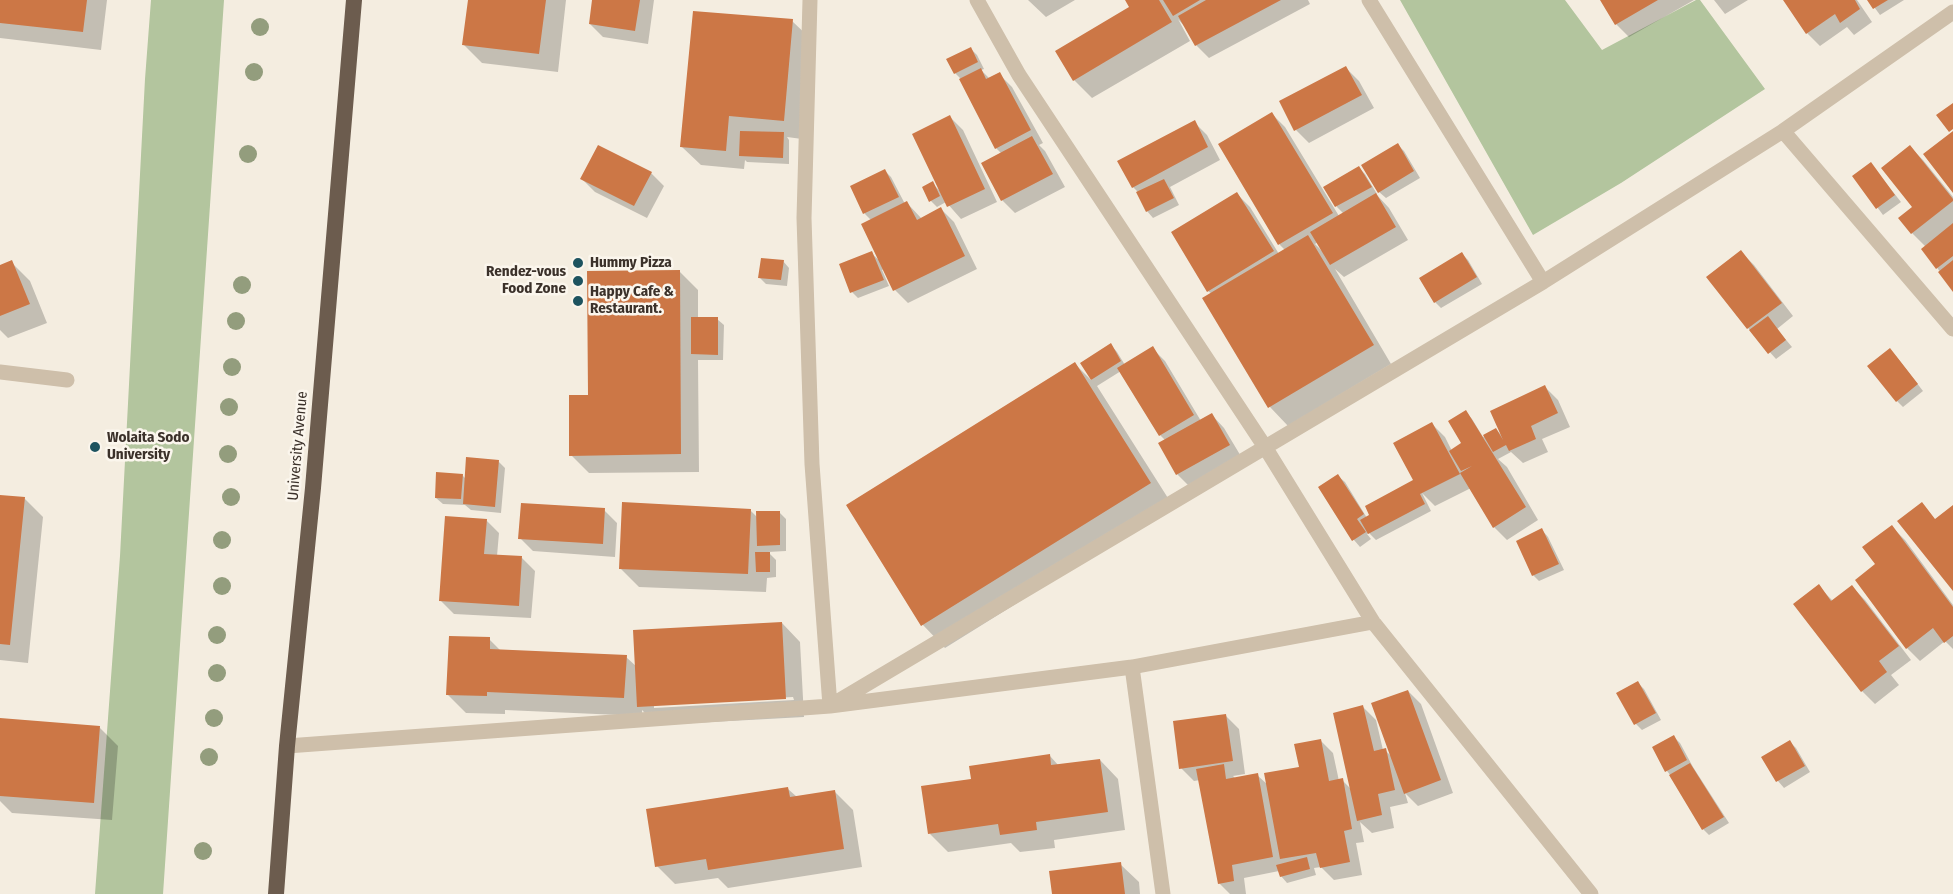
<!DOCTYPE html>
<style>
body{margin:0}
canvas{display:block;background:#f4ede0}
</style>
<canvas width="1953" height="894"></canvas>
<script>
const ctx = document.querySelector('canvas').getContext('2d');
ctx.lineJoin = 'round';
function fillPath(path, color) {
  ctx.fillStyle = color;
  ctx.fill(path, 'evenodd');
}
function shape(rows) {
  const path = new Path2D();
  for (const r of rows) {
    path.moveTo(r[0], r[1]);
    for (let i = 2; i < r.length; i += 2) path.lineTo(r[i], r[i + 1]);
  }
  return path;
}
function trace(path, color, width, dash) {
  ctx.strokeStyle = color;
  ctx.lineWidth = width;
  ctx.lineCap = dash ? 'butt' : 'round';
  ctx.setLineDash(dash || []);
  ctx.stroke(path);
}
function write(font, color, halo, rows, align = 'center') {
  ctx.font = font + ' "Fira Sans Condensed",sans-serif';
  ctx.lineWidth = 5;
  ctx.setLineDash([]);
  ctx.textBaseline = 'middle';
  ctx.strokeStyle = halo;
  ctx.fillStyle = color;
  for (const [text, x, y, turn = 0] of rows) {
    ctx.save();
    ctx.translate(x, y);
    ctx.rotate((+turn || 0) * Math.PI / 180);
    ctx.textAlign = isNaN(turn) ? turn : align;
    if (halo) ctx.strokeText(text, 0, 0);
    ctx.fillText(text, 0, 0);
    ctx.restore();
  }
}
fillPath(shape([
 [151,0,224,0,163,894,95,894,120,556,145,79],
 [1400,0,1565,0,1602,50,1696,0,1700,0,1765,89,1621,183,1533,235]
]), '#b3c59e');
fillPath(shape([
 [0,0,107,0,101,50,0,38],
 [469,0,566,0,558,72,482,63,464,45],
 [592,0,654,0,648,44,603,37,590,24,594,2],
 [1028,0,1075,0,1046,17],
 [1127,0,1308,0,1310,4,1209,58,1196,45,1185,27,1178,19,1190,41,1092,98,1074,80,1131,8],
 [1602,0,1694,0,1629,37,1616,24],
 [1714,0,1748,0,1725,14],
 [1785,0,1857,0,1872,22,1854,35,1847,27,1820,46,1807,33],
 [1869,0,1904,0,1880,15],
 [792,21,811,39,802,139,787,137,789,140,789,164,747,162,745,160,744,169,701,165,682,147],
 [971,49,977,55,984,69,981,70,990,79,999,74,1012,87,1043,143,1039,145,1045,151,1065,187,1015,213,1002,200,1002,154,996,148,961,79,955,73],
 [1346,68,1359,81,1374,108,1309,143,1296,130],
 [1272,114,1285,127,1339,216,1344,214,1337,207,1325,187,1359,168,1365,174,1377,194,1376,194,1389,208,1408,240,1344,277,1335,269,1391,364,1288,426,1270,407,1204,299,1212,294,1208,291,1237,194,1250,207,1279,254,1286,251,1280,245,1220,145],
 [1318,242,1323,252,1315,244],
 [950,117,963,130,997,202,961,219,946,202,937,207,931,201,932,183,940,191],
 [1194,122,1207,135,1220,160,1170,187,1179,205,1153,218,1147,211,1138,192,1133,187],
 [1397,144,1404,151,1420,178,1386,198,1379,192],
 [1910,147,1923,160,1953,197,1953,289,1923,249,1926,247,1912,233,1914,207],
 [1871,164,1901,202,1883,215,1854,176],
 [885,171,891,177,905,204,907,203,922,219,941,209,954,222,977,269,908,303,895,290,884,269,882,270,889,286,858,298,852,292,871,253,880,261,872,221,865,214,852,187],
 [651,173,664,186,647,218,595,192,582,179],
 [1741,252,1754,265,1793,316,1777,329,1792,347,1776,359,1748,328],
 [1462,254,1468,260,1482,284,1441,308,1435,302],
 [783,261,789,268,787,286,766,284,760,278],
 [11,262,30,281,47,323,8,338,0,330,0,267],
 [679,271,698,290,698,319,717,319,724,325,723,360,698,360,699,472,589,473,571,455,590,396],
 [1111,345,1117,352,1125,365,1152,348,1165,361,1201,421,1212,415,1224,428,1242,458,1190,487,1177,474,1166,441,1160,435,1121,371,1097,386,1173,506,945,648,923,625,848,506,1075,364,1091,380,1092,380,1082,363],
 [1896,356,1923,391,1903,407,1897,401],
 [1545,387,1558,400,1570,427,1542,439,1548,452,1523,463,1511,452,1498,459,1507,467,1538,520,1507,540,1494,527,1471,488,1435,506,1422,493,1431,511,1376,540,1369,533,1367,534,1371,539,1360,547,1354,540,1320,488,1338,476,1345,482,1367,518,1418,488,1432,424,1445,437,1452,451,1463,444,1466,412,1472,419,1483,437,1496,429,1503,437],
 [498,461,505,468,501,513,471,510,465,505,443,504,436,498,462,475,466,479],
 [0,496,24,498,43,517,28,663,0,660],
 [604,510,617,523,615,557,533,551,520,538],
 [750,510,757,517,779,512,786,519,786,551,768,552,776,560,776,577,767,578,766,592,639,587,620,568],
 [486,520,499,533,497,556,522,558,535,571,531,618,454,614,441,601],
 [1892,527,1905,540,1953,605,1953,649,1945,641,1920,661,1907,648,1878,565],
 [1542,530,1548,537,1564,570,1539,581,1533,575],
 [1818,586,1833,601,1852,587,1865,600,1911,660,1891,675,1899,685,1875,704,1862,691],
 [782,623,800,642,804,717,657,725,642,710,642,716,505,710,505,714,466,713,447,694,489,639,501,651,626,657,637,667],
 [793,697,794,700,654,708,654,705],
 [1638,683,1644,689,1661,720,1642,730,1636,724],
 [1408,691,1421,704,1453,793,1418,806,1405,793,1408,803,1390,807,1394,828,1372,833,1360,822,1364,842,1356,843,1362,875,1334,880,1321,867,1314,868,1316,875,1287,883,1281,876,1279,871,1244,878,1246,894,1230,894,1219,883,1200,780,1194,781,1181,768,1226,716,1239,729,1245,774,1233,776,1236,779,1257,775,1268,785,1300,768,1320,740,1333,753,1339,781,1342,780,1352,790,1363,707,1376,720,1383,750,1385,750,1392,757],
 [0,720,99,727,118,746,112,820,12,813,0,801],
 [1674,737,1680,743,1693,767,1729,823,1709,835,1703,829,1671,776,1667,771],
 [1790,742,1796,748,1810,772,1784,788,1778,781,1763,757],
 [1050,756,1059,766,1100,760,1118,779,1125,830,1054,840,1055,848,1020,852,1011,843,948,852,930,834,973,780],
 [788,789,797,797,834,791,853,810,862,867,728,888,718,878,675,884,657,866],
 [1120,864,1139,882,1140,894,1053,894]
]), '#0003');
fillPath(shape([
 [0,0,87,0,83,32,0,23],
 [468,0,546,0,539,54,462,45],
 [592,0,640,0,635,31,589,24],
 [1125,0,1159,0,1172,22,1073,81,1055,51,1129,7],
 [1163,0,1200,0,1173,16],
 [1206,0,1281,0,1195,46,1178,16],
 [1600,0,1658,0,1615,25],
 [1783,0,1855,0,1860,9,1840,23,1835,14,1806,34],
 [1867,0,1888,0,1873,9],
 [693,11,793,19,784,121,729,116,726,151,680,147],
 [971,47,978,62,954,74,946,59],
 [1346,66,1362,95,1294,131,1279,101],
 [981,68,986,79,1000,72,1031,130,995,149,959,79],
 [1953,103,1953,129,1949,132,1936,115],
 [1272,112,1333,213,1278,245,1218,144],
 [950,115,985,189,947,207,912,134],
 [1195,120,1208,147,1132,188,1117,161],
 [740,131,784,132,783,158,739,156],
 [1953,131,1953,193,1923,154],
 [1032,136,1053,174,1001,201,981,163],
 [1398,143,1414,171,1378,193,1361,165],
 [598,145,652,172,634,206,580,179],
 [1910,145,1953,199,1953,201,1911,234,1898,218,1912,207,1881,168],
 [1871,162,1895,195,1876,209,1852,176],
 [1359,166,1372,187,1335,207,1323,187],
 [885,169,899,197,863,214,850,186],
 [1164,179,1174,198,1146,212,1136,192],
 [933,181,940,196,929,202,922,187],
 [1237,192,1274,251,1207,292,1171,232],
 [1376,193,1396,227,1330,265,1310,232],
 [907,201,917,220,941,207,965,256,893,291,861,224],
 [1953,223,1953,256,1936,269,1921,249],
 [1308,235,1374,345,1268,408,1202,298],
 [1741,250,1782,303,1747,329,1706,277],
 [872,251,884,280,850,293,839,264],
 [1462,252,1477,277,1434,303,1419,278],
 [761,258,784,260,781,280,758,278],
 [12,260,30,304,0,316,0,265],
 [1953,260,1953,292,1938,272],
 [680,270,681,454,569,456,569,395,588,395,587,271],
 [1768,316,1786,340,1768,354,1749,330],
 [691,317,718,317,718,355,691,354],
 [1111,343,1121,361,1091,380,1080,363],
 [1153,346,1194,415,1159,436,1117,368],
 [1890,348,1918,384,1896,402,1867,366],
 [1075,362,1151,483,921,626,846,505],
 [1545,385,1558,413,1531,426,1536,439,1509,451,1506,445,1493,452,1483,435,1496,428,1503,440,1490,411],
 [1466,410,1526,507,1493,528,1460,473,1472,466,1461,471,1449,451,1461,443,1448,421],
 [1212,413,1230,445,1176,475,1158,443],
 [1432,422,1460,474,1420,494,1425,504,1368,534,1360,520,1369,515,1365,506,1413,480,1393,443],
 [466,457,499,460,495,507,463,504],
 [436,472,463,474,461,499,435,498],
 [1338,474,1364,514,1357,519,1366,532,1352,541,1318,487],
 [0,495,25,497,10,645,0,644],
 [622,502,751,509,748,574,619,569],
 [1922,502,1935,519,1953,505,1953,591,1897,521],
 [521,503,605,508,603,544,518,539],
 [756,511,780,511,780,545,757,546],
 [445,516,487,519,484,554,522,556,519,606,439,601],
 [1892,525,1953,607,1953,636,1944,643,1933,628,1906,649,1855,580,1875,564,1862,547],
 [1542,528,1559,564,1532,576,1516,541],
 [755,552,770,552,770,572,756,572],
 [1819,584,1831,601,1852,585,1899,646,1879,661,1887,672,1861,692,1793,604],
 [782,622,786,699,637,707,633,630],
 [449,636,490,637,490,649,627,655,624,698,487,692,487,696,446,695],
 [1638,681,1656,713,1634,725,1616,693],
 [1408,690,1441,780,1404,794,1371,703],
 [1363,705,1374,751,1386,748,1395,790,1378,794,1382,815,1357,821,1333,713],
 [1226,714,1233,761,1179,769,1173,721],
 [0,718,100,726,94,803,0,796],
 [1674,735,1687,760,1665,772,1652,747],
 [1321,739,1329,781,1343,778,1352,829,1344,831,1350,862,1320,868,1316,853,1280,859,1264,773,1299,767,1294,744],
 [1790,740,1805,766,1776,782,1761,757],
 [1050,754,1051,765,1100,759,1108,812,1036,822,1037,830,1000,835,998,824,928,834,921,786,971,779,969,766],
 [1690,763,1724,817,1702,830,1669,775],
 [1224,764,1226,779,1258,773,1273,857,1232,865,1234,881,1218,884,1196,769],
 [788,787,790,797,835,790,844,849,708,870,706,859,655,867,646,809],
 [1307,857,1310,869,1280,877,1276,865],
 [1121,862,1125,894,1052,894,1049,871]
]), '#cc7746');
trace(shape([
 [0,372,67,380]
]), '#cebfaa', 15);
trace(shape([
 [810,0,804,218,812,464,830,706,1543,282,1783,131,1953,12],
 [977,0,1019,75,1265,447,1373,622,1591,894],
 [1369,0,1543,282],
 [1783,131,1953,329],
 [1132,667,1163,894],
 [287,746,830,706,1132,667,1373,622]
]), '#cebfaa', 15);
trace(shape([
 [276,894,287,746,313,488,354,0]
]), '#6c5c4e', 16);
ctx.fillStyle = '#939d7d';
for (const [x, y] of [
 [260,27],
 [254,72],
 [248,154],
 [242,285],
 [236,321],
 [232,367],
 [229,407],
 [228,454],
 [231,497],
 [222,540],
 [222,586],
 [217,635],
 [217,673],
 [214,718],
 [209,757],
 [203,851]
]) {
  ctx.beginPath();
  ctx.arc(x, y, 9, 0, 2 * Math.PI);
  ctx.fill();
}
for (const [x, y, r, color] of [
 [578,263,6,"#1d535f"],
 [578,281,6,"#1d535f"],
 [578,301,6,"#1d535f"],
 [95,447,6,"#1d535f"]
]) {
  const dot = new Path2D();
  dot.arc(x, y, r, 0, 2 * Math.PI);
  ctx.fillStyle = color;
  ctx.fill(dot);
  trace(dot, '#fbf6ed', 2);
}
write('bold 15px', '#3b312a', '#fbf6ed', [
 ["Hummy Pizza",590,263],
 ["Rendez-vous",566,272,"right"],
 ["Food Zone",566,289,"right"],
 ["Happy Cafe &",590,292],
 ["Restaurant.",590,309],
 ["Wolaita Sodo",107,438],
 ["University",107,455]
], 'left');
write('15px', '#3b312a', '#fbf6ed', [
 ["University Avenue",298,446,-85]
]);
</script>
